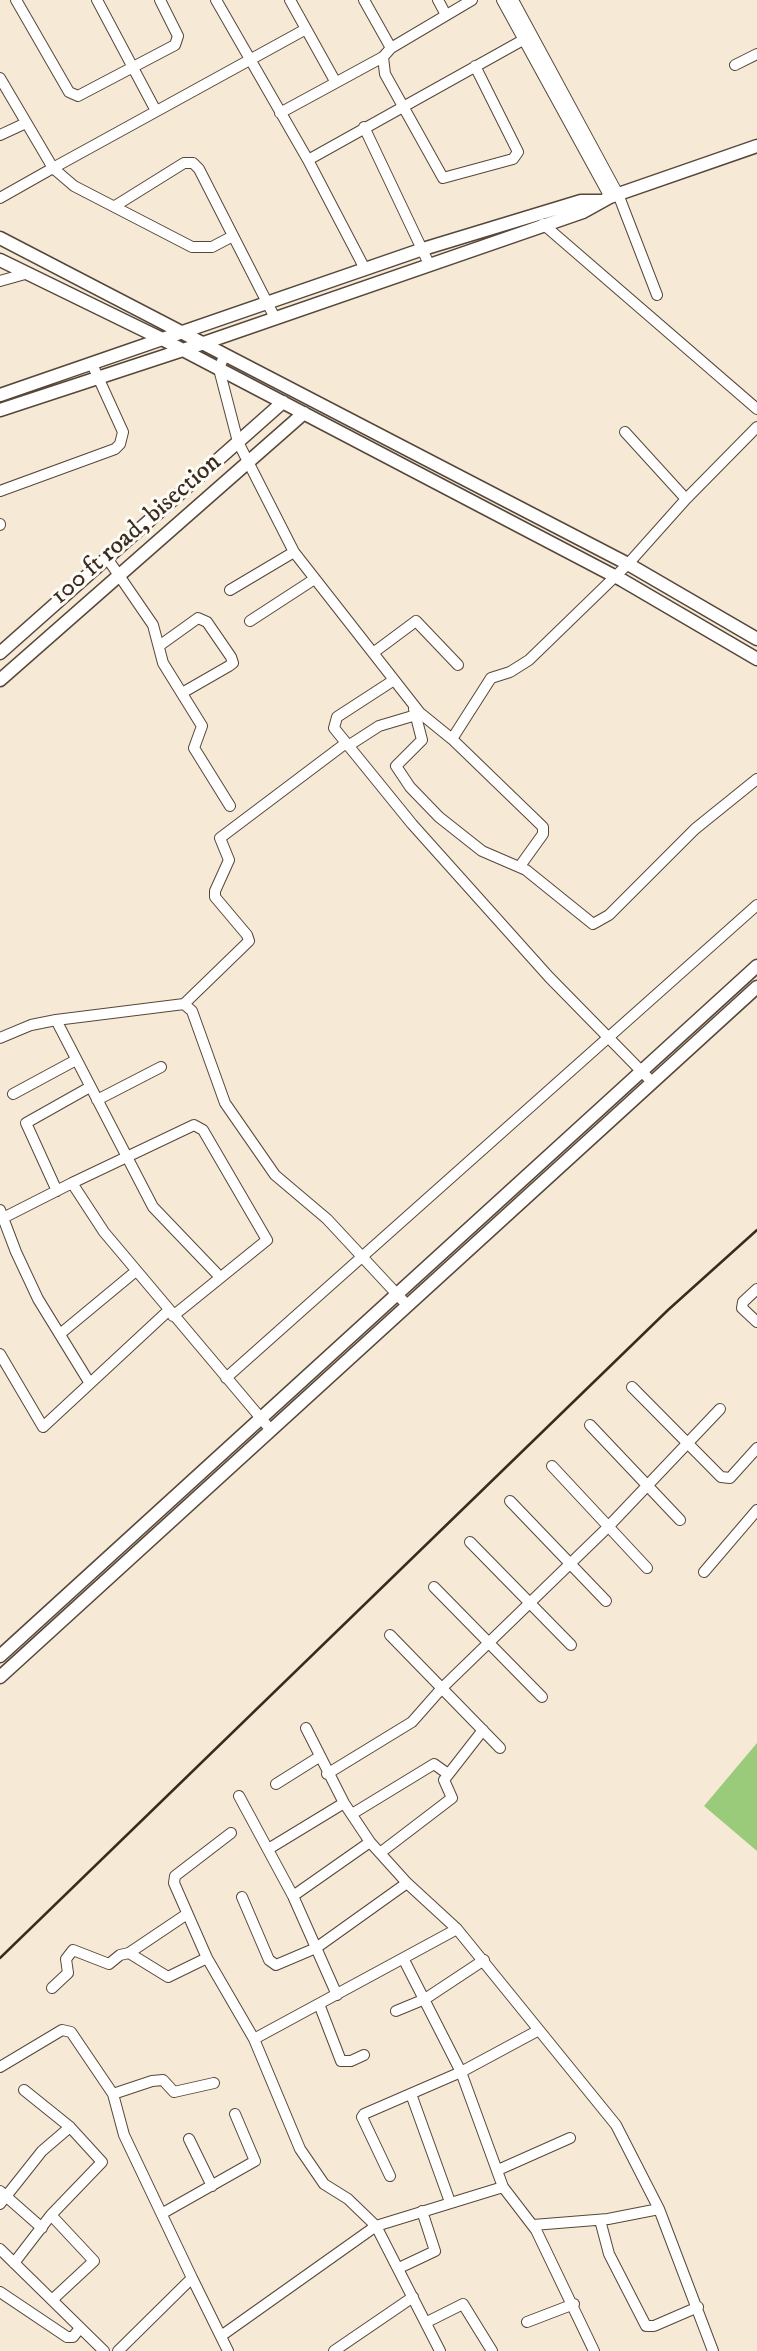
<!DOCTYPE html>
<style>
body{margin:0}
canvas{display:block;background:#f6ead6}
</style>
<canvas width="757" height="2351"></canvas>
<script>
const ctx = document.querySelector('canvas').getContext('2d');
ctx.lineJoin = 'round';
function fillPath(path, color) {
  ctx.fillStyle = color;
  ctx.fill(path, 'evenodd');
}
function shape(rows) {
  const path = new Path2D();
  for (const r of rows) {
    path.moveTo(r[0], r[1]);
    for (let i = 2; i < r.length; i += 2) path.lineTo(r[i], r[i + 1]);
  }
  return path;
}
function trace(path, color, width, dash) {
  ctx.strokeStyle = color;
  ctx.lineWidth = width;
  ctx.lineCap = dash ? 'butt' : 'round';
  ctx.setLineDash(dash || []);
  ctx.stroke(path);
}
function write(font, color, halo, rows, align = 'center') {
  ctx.font = font + ' "IM FELL DW Pica",serif';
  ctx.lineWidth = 6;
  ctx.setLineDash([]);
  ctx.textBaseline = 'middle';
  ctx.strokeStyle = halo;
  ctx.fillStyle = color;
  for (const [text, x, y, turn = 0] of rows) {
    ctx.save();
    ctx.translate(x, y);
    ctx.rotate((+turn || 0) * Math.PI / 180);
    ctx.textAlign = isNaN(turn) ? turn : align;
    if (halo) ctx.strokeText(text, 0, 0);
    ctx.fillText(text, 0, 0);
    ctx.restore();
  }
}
fillPath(shape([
 [757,1743,757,1851,704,1806]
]), '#9acb7b');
const minor = shape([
 [16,0,69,92,78,96,175,45,178,36,160,0],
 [97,0,156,111],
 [216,0,308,160,365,269],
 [290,0,335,81],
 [364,0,391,48,383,57,385,74,443,178,513,159,518,152,475,66],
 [438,0,446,15],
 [502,0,610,197],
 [513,0,618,194,657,295],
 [391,48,472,0],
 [735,65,757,54],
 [0,78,53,168,0,198],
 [280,113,383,57],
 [364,127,429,264],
 [0,135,26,123],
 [308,160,523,40],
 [115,206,184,163,193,163,199,169,275,318],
 [543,224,757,409],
 [233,236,212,247,192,247,74,186,53,168,306,29],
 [0,281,25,274],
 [224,356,219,369,238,442,294,552,420,713,452,739,543,827,543,834,520,866],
 [625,432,686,499,757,427],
 [0,491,115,449,120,444,123,432,92,364],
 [0,524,0,525],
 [107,558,153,625,163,663,202,726,194,748,230,806],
 [230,590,294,552],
 [250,621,313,580],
 [159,646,198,618,207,622,231,657,233,663,229,666,182,693],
 [373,653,416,621,458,665],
 [394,680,337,717,334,728,412,824,549,977,652,1082],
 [414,709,422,740,396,766,410,787,439,817,482,851,526,870,593,924,609,915,695,829,757,779],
 [452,739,491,678,510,672,529,660,628,564,686,499],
 [348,746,379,726,416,715],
 [184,1004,249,941,247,935,215,897,215,891,229,860,220,838,346,743],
 [56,1020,153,1207,220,1277],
 [0,1038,31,1025,56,1020,184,1004,192,1011,225,1103,275,1175,327,1219,407,1305],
 [13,1094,76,1060],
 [97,1100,161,1067],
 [72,1183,194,1125,203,1130,267,1240,173,1316],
 [57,1191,26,1123,90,1087],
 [0,1210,16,1252,38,1299,89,1382],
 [3,1218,72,1183,104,1232,270,1429],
 [757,1289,743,1302,742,1308,757,1322],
 [60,1334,136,1271],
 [0,1354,43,1427,168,1311],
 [226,1378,757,905],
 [632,1387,721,1477,730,1478,757,1448],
 [590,1425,680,1520],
 [552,1466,647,1568],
 [510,1501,606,1601],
 [470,1542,571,1645],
 [704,1572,757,1510],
 [434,1587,542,1697],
 [390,1635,500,1748],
 [327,1774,412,1722,442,1688,607,1528,720,1409],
 [276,1784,319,1757],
 [239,1796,293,1896,337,1995],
 [352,1814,434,1764,448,1774],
 [270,1848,344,1803],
 [380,1853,452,1798,444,1780,483,1730],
 [407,1883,457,1929,616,2125,659,2209,713,2351],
 [293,1896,370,1842],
 [242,1897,269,1960,276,1965,316,1948,407,1883,370,1842,344,1803,306,1728],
 [129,1953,187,1914],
 [404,1960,461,2072,503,2187,536,2230,594,2351],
 [52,1988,68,1973,66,1959,73,1950,109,1964,120,1955,129,1953,168,1977,207,1958],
 [319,2004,341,2061,351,2061,364,2055],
 [396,2011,425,1999,484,1960],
 [254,2039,457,1929],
 [0,2067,62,2030,71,2032,113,2094,124,2135,192,2278],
 [113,2094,152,2081,163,2080,174,2092,214,2083],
 [411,2094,450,2202],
 [189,2139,212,2186],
 [498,2170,570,2138],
 [390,2176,362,2117,364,2114,461,2072,539,2030],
 [0,2191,42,2228],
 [0,2204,42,2151,70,2127,24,2090],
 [163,2213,255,2161,235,2114],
 [51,2215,94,2261,52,2300],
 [600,2220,609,2254,646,2326,654,2326,698,2307],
 [533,2225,608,2219,659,2209],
 [0,2249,104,2351],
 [14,2263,51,2215,102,2162,70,2127],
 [399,2268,435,2251,422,2211],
 [0,2292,67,2337,73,2337,80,2328],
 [427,2322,463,2304,492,2351],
 [527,2322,574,2304],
 [221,2336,376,2226,348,2199,324,2184,300,2149,254,2039,207,1958,174,1883,175,1876,231,1833],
 [118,2351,192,2278,228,2351],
 [334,2351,413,2297],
 [440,2351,376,2226,503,2187]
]);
const tertiary = shape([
 [0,238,628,564,757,639],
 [0,260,162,339,622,580,757,659],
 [0,395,423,249,581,201,601,201],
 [0,410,201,344,583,212,610,197,757,146],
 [0,653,283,402],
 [0,680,304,413],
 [0,1656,757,966],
 [0,1677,757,987]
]);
trace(minor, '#57473a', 12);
trace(tertiary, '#57473a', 15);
trace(minor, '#fff', 10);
trace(tertiary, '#fff', 12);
trace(shape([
 [0,1958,668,1310,757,1230]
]), '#3b2a1e', 2.5);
write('26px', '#3b2a1e', '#fdfcf7', [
 ["100 ft road, bisection",137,530,-41]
]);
</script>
